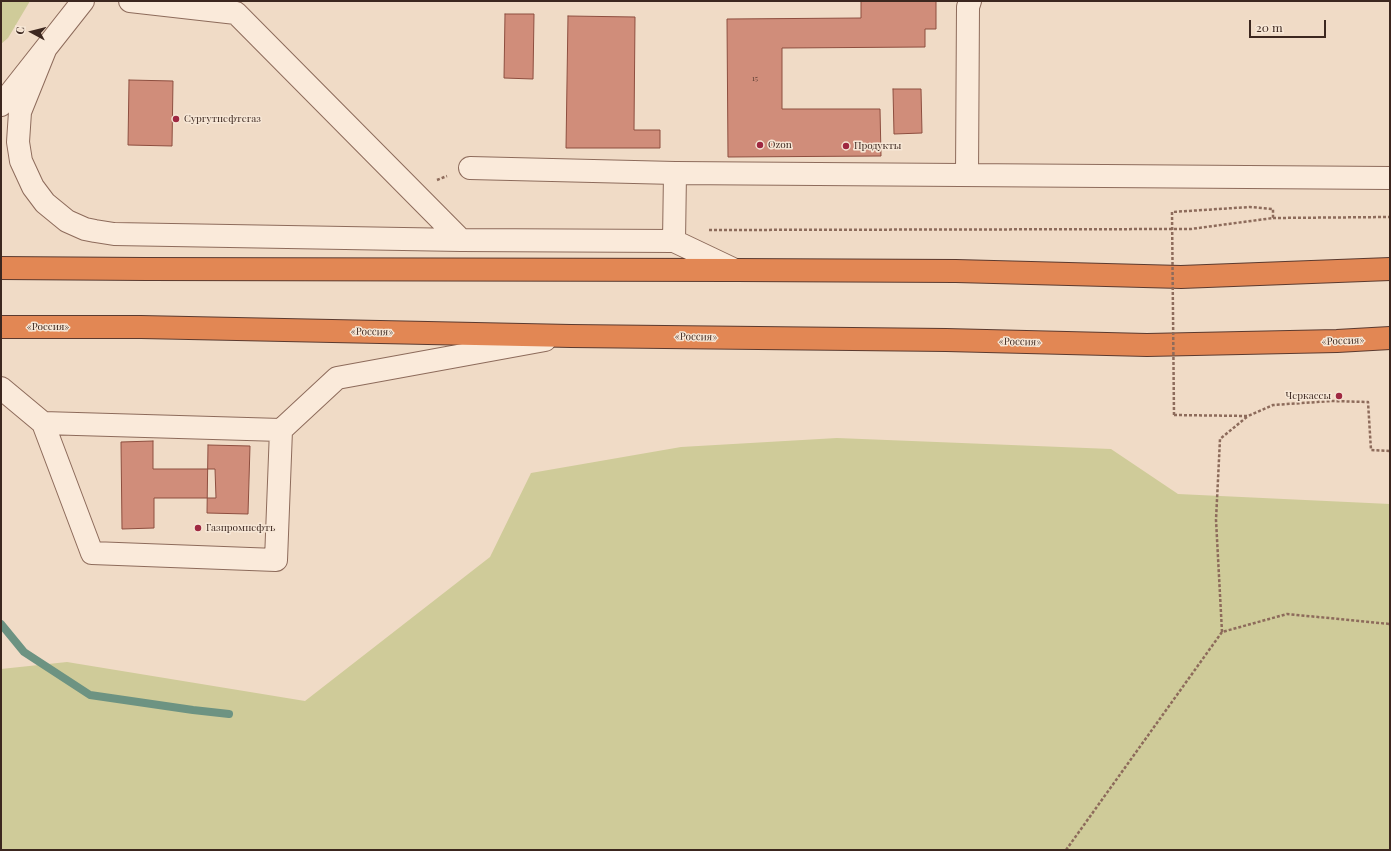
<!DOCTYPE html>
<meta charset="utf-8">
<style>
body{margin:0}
#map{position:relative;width:1391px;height:851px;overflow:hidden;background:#f0dbc6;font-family:"Playfair Display",serif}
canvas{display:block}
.frame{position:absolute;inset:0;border:2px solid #3c271f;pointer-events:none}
.north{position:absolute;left:12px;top:12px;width:40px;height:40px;-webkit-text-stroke:3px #f7e7d6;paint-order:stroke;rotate:277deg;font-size:11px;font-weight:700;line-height:16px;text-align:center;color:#3c271f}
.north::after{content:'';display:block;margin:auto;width:14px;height:18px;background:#3c271f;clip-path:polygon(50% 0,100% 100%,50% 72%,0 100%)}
.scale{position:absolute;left:1249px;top:20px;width:77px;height:18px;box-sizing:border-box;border:2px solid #3c271f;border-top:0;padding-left:5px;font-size:12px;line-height:14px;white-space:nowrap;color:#3c271f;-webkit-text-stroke:3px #f7e7d6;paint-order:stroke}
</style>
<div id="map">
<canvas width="1391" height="851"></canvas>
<div class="frame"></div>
<div class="north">С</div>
<div class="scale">20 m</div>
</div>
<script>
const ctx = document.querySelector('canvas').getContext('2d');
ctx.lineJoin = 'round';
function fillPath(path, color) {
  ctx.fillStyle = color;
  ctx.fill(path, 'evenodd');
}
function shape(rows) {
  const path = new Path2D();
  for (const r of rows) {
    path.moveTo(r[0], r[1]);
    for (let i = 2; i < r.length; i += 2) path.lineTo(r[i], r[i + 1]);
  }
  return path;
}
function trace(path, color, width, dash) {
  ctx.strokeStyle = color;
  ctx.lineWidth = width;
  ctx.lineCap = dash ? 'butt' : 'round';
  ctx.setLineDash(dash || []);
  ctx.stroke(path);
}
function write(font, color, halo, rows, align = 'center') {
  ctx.font = font + ' "Playfair Display",serif';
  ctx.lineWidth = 3;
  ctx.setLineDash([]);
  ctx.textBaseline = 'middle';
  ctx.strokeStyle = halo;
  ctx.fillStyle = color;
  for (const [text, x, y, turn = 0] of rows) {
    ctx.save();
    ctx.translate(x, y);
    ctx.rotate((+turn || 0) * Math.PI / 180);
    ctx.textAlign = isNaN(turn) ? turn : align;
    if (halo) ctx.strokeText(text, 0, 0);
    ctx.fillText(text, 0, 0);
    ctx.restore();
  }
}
fillPath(shape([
 [1,1,30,1,8,38,1,44],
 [837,438,1111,449,1178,494,1390,504,1390,850,1,850,1,669,67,662,305,701,490,557,531,473,681,447]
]), '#cfcb99');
trace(shape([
 [1,624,24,652,90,695,193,710,229,714]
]), '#6d9382', 8);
const building = shape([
 [861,1,936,1,936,29,925,29,925,47,782,48,782,109,880,109,881,156,728,157,727,19,861,18,861,1],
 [505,14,534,14,533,79,504,78,505,14],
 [568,16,635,17,634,130,660,130,660,148,566,148,568,16],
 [129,80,173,81,172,146,128,145,129,80],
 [893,89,921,89,922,133,894,134,893,89],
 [153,441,153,469,215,469,216,498,154,498,154,528,122,529,121,442,153,441],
 [208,445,250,446,248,514,207,513,208,445]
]);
fillPath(building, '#d08d7a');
trace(building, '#8d4e3f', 1);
const minor = shape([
 [130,1,236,13,461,240],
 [45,50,20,112,18,142,21,161,33,187,45,203,67,221,85,229,95,231,114,234,461,240,674,241,735,270],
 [1,105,83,1],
 [470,168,675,173,1390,178],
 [967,175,968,7,970,1],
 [674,241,675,173],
 [1,388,43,423,281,430,337,378,545,340],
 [43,423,92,553,276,560,281,430]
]);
const highway = shape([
 [1,268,145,269,735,270,956,271,1181,277,1390,269],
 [1,327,141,327,571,336,946,340,1147,345,1337,341,1390,338]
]);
trace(minor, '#8d6b5b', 24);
trace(highway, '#5b3a2f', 24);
trace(shape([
 [437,180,447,176],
 [1273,218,1390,217],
 [709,230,1191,229,1273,218,1273,209,1250,207,1172,212],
 [1174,415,1248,416,1273,405,1332,401,1368,402,1371,450,1390,451],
 [1222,632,1216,520,1220,439,1248,416],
 [1066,850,1222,632,1287,614,1390,624]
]), '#8d6b5b', 2.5, [3, 2]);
trace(minor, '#faeada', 22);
trace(highway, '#e28754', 22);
trace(shape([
 [1172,212,1174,415]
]), '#8d6b5b', 2.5, [3, 2]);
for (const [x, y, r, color] of [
 [176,119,4,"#9f2841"],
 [760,145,4,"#9f2841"],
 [846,146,4,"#9f2841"],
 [1339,396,4,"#9f2841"],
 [198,528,4,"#9f2841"]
]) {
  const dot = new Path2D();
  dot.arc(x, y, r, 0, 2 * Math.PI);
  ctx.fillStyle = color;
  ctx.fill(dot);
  trace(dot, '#f7e7d6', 1.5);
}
write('8px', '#614036', null, [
 ["15",755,78]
]);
write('10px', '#3c271f', '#f7e7d6', [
 ["Сургутнефтегаз",184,119],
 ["Ozon",768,145],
 ["Продукты",854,146],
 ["Черкассы",1331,396,"right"],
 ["Газпромнефть",206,528]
], 'left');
write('10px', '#3c271f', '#f7e7d6', [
 ["«Россия»",48,327],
 ["«Россия»",372,332,1],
 ["«Россия»",696,337,1],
 ["«Россия»",1343,341,-2],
 ["«Россия»",1020,342,1]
]);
</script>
